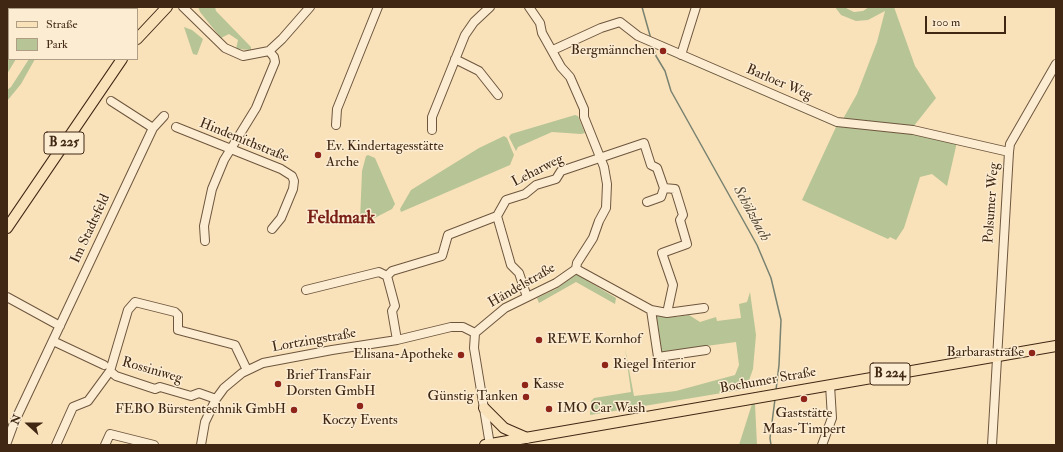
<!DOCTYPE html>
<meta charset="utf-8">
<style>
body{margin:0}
#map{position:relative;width:1063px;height:452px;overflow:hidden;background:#f9e2ba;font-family:"IM FELL Double Pica",serif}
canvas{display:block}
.frame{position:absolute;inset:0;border:8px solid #402714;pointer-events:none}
.legend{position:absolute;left:8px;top:8px;width:130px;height:52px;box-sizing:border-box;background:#fbecd2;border:1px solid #b09d86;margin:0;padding:5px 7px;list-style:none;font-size:12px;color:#402714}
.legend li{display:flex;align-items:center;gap:8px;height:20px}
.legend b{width:20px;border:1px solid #b09d86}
.north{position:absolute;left:8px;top:404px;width:40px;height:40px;-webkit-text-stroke:3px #fbecd2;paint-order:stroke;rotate:291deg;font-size:11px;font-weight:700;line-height:16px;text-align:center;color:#402714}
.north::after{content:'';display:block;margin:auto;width:14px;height:18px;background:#402714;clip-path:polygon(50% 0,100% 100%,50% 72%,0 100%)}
.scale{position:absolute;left:925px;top:16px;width:81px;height:18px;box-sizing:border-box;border:2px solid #402714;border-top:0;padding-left:5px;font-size:12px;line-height:14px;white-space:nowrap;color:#402714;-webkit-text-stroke:3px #fbecd2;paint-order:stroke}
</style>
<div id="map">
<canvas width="1063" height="452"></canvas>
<div class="frame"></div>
<ul class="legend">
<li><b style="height:5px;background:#f9e2ba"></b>Straße</li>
<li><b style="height:11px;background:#b7c495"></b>Park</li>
</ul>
<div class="north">N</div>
<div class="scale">100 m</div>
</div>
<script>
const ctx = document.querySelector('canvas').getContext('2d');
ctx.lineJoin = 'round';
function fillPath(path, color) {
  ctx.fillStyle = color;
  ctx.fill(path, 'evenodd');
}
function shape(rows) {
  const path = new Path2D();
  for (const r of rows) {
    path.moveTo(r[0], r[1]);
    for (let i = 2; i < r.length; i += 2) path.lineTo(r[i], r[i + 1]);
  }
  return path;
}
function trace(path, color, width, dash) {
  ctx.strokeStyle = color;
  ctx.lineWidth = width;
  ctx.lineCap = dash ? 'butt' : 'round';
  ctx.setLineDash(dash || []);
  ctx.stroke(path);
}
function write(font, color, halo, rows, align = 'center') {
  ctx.font = font + ' "IM FELL Double Pica",serif';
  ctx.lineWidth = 3;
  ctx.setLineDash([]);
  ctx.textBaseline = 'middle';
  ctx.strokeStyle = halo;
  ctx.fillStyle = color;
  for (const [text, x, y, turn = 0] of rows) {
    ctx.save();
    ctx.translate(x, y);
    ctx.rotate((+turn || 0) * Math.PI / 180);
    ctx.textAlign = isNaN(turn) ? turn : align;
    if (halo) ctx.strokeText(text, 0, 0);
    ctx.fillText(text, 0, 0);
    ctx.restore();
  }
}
fillPath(shape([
 [7,7,36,7,34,9,9,9,9,59,16,59,7,74],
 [198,7,215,7,216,11,251,47,251,50,236,49,238,40,229,34,221,38,200,12],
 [835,7,844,7,854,12,863,11,869,7,894,7,915,66,936,98,913,127,843,119,857,94,877,42,885,11,868,20,856,21,841,15],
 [184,27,192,30,203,39,197,55,193,54],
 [666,51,837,124,910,132,957,142,947,186,932,174,920,177,904,228,896,240,890,237,888,239,802,200,836,127,667,54],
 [29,59,35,59,21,84,7,101,7,90,11,87],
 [575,115,578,116,585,133,581,134,552,132,518,147,516,151,509,137,511,134],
 [504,136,507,138,514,155,510,165,401,212,400,209,411,190,479,148],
 [368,155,375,158,395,204,392,209,363,224,360,221,362,171,366,156],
 [576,274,616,298,615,304,576,282,539,303,537,298,556,289],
 [750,292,756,335,753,369,746,389,590,415,591,401,594,398,631,392,625,348,634,396,676,391,735,375,739,365,736,342,661,352,655,318,658,316,675,317,689,315,700,322,716,317,717,321,741,318,739,304,747,302],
 [752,404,755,404,757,445,739,445]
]), '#b7c495');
trace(shape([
 [642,7,651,39],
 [653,46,656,56,665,71,671,91,757,245,771,278,781,320,779,365,776,390],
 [771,445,770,438,775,399]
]), '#788270', 1.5);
const minor = shape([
 [183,7,225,48,243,56,269,51,282,39,310,7],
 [553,50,601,28,620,22,638,36,837,122,913,130,1009,152],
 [681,55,696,7],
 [455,59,479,71,498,95],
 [336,125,337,109,378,7],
 [176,127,281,169,292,176,294,181,293,189,281,218,272,229],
 [153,128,164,116],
 [432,130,432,117,465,35,474,22,490,7],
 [647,202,661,197,664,188],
 [205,241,204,226,212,189,224,160,256,108,275,62,274,57,269,51],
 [576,269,651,310,667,313,704,308],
 [306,290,379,272,387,276],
 [7,297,60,326],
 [527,297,519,273,511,265,497,216,506,200,525,194,536,185,556,179,561,171,644,143,651,165,657,168,664,188,675,189,683,215,680,220,687,244,662,253,673,285,667,313],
 [651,310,658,357,706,350],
 [397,340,392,311,395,306,387,276,392,271,442,256,448,235,497,216],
 [53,341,104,365],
 [110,371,116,376,155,389,160,387,191,396,199,393,216,399],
 [7,442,14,423,153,128,111,101],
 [56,445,73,407,88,401,110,371,128,310,135,302,175,312,178,315,178,330,235,345,247,370],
 [105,445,110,434,154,445],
 [201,445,205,422,216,399,224,388,242,373,263,363,332,350,397,340,451,327,463,327,475,333],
 [490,445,474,348,475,333,505,308,556,283,576,269,577,263,593,238,599,221,606,208,607,184,604,167,584,117,584,109,570,77,561,67,542,33,540,23,529,7],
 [822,445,832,418,830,385],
 [992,445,1009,152,1010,144,1056,64]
]);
const major = shape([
 [137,39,167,7],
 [7,228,122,59],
 [484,408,504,428,527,438],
 [485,445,1056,346]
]);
trace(minor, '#6e563e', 10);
trace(major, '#402714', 12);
trace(minor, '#fbecd2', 8);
trace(major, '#f9e2ba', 10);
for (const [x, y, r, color] of [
 [663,51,4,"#8f2418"],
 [318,155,4,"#8f2418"],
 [539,340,4,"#8f2418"],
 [1032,353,4,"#8f2418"],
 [461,355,4,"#8f2418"],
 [605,365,4,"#8f2418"],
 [278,384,4,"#8f2418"],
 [525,385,4,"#8f2418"],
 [526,397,4,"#8f2418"],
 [804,399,4,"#8f2418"],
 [360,406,4,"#8f2418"],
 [549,409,4,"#8f2418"],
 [294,410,4,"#8f2418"]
]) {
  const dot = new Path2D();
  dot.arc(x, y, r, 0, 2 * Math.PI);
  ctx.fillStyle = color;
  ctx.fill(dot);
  trace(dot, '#fbecd2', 1.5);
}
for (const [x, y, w] of [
 [64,143,40],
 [890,374,40]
]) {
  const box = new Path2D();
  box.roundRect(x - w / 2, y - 11, w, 22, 3);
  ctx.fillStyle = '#fbecd2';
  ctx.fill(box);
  trace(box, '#402714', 1);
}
write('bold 13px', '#402714', null, [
 ["B 225",64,143],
 ["B 224",890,374]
]);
write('14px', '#402714', '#fbecd2', [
 ["Bergmännchen",655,51,"right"],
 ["Ev. Kindertagesstätte",326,147],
 ["Arche",326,163],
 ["REWE Kornhof",547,340],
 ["Barbarastraße",1024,353,"right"],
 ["Elisana-Apotheke",453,355,"right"],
 ["Riegel Interior",613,365],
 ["BriefTransFair",286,376],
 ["Dorsten GmbH",286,392],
 ["Kasse",533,385],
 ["Günstig Tanken",518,397,"right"],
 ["IMO Car Wash",557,409],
 ["FEBO Bürstentechnik GmbH",286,410,"right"],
 ["Gaststätte",804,414,"center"],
 ["Maas-Timpert",804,430,"center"],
 ["Koczy Events",360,421,"center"]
], 'left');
write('14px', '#402714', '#fbecd2', [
 ["Barloer Weg",779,83,23],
 ["Hindemithstraße",244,141,22],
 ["Leharweg",538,171,-27],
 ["Polsumer Weg",992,203,-86],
 ["Im Stadtsfeld",91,229,-65],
 ["Händelstraße",522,286,-30],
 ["Lortzingstraße",314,341,-10],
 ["Rossiniweg",152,371,16],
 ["Bochumer Straße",768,381,-10]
]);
write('italic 15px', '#584d3a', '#fbecd2', [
 ["Schölzbach",751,214,61]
]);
write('bold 18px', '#7a1f14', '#fbecd2', [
 ["Feldmark",341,219]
]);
</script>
